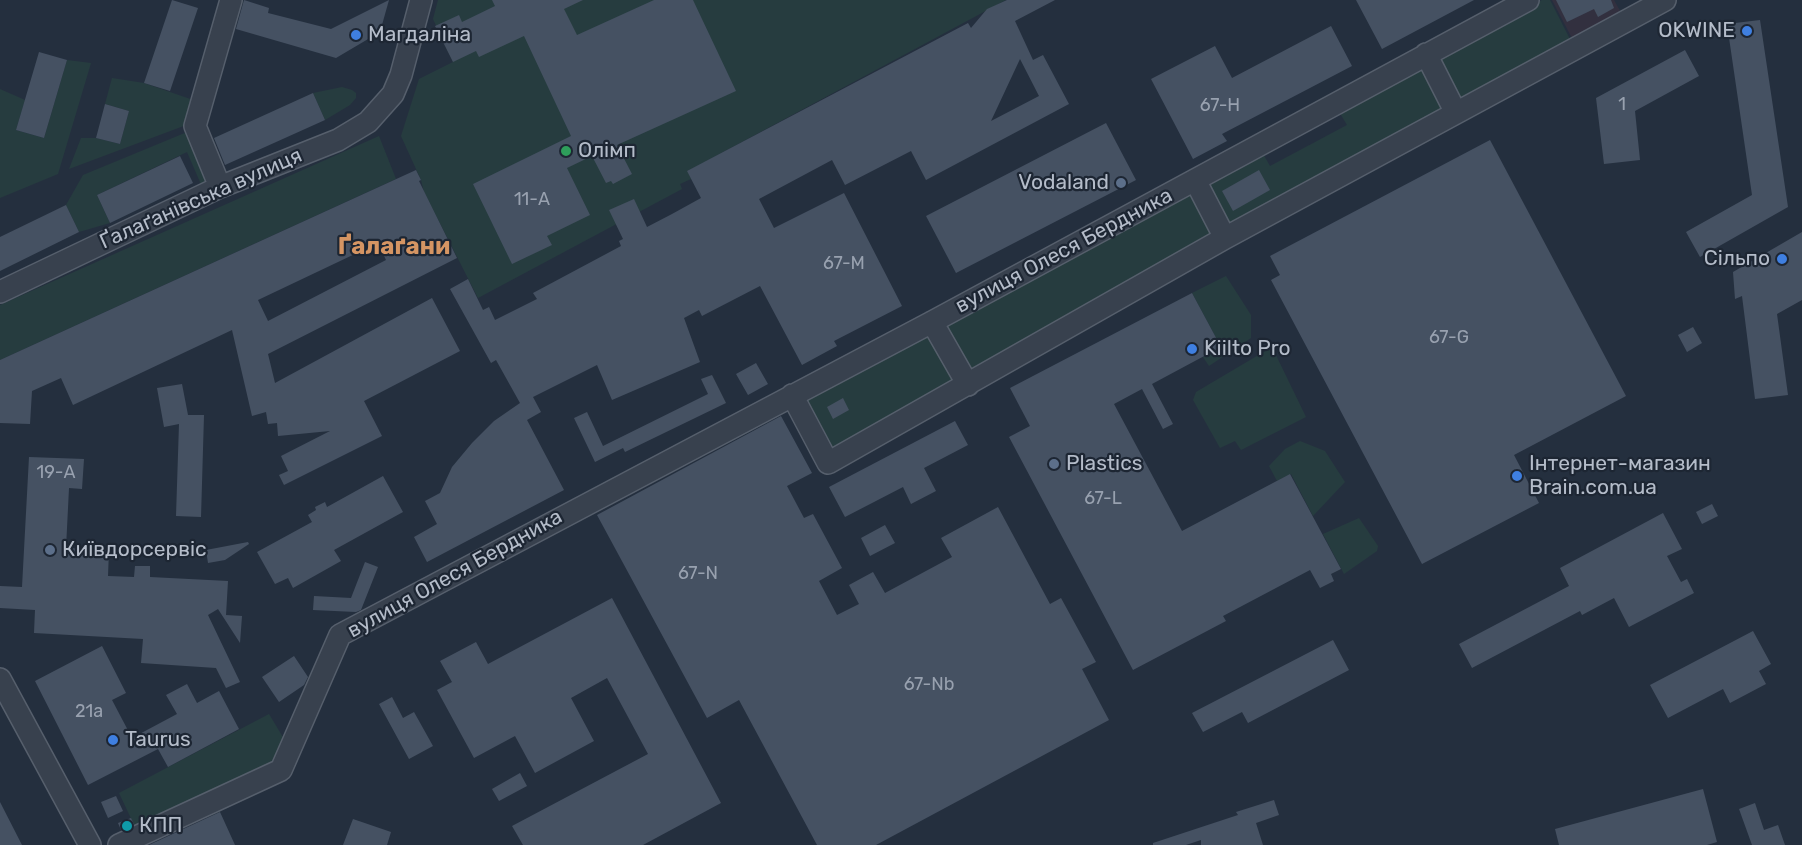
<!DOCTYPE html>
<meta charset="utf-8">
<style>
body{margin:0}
canvas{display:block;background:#242f3e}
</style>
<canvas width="1802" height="845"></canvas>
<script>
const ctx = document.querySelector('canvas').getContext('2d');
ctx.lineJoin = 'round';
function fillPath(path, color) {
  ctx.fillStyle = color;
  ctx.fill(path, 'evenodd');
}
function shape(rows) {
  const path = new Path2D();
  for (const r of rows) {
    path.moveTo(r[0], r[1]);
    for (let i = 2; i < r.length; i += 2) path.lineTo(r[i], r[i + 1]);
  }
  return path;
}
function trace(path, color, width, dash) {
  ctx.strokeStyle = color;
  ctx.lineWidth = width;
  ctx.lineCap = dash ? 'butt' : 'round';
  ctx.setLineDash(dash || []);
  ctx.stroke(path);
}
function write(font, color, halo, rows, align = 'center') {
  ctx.font = font + ' Rubik,sans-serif';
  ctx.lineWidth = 4.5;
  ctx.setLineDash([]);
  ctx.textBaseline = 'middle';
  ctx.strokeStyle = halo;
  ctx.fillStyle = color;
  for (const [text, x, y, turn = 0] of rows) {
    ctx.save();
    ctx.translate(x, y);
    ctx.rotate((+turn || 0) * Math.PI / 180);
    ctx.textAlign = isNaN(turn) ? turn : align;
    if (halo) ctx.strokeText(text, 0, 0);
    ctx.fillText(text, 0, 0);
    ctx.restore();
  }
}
fillPath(shape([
 [1552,0,1614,0,1623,16,1574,42]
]), '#32303f');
fillPath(shape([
 [438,0,1006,0,688,171,691,179,680,184,682,189,478,298,424,192,421,180,401,136,419,79,453,62,433,19],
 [1542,0,1550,0,1573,45,1460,104,1433,57],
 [67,60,91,63,58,174,0,198,0,89,25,100,16,130,44,138],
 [1422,63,1447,112,1227,230,1204,182,1262,152,1270,166,1347,125,1338,110],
 [112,78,144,83,196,101,189,124,69,169,81,138,96,138,120,144,129,111,105,104],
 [342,87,352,90,356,93,356,98,350,105,325,120,313,93],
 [192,130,215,181,203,189,187,152,97,195,110,223,79,232,66,205,83,175],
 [379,136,396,179,0,360,0,305],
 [1192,189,1218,236,971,376,943,326],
 [1226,276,1251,315,1251,338,1209,366,1203,357,1221,347,1192,293],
 [927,333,956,384,830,453,802,398],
 [1272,347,1306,417,1241,450,1235,441,1220,448,1193,400,1196,392],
 [1300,441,1325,451,1345,482,1313,516,1291,474,1277,481,1269,466,1285,449],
 [1359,518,1378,546,1377,551,1344,574,1323,534],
 [269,714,284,739,278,763,136,829,119,793]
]), '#263c3f');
fillPath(shape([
 [172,0,198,8,170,91,144,83],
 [244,0,269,8,268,13,331,29,389,0,380,32,336,58,236,29],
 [492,0,583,0,564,9,577,35,654,0,693,0,736,91,617,145,632,174,613,184,611,181,606,183,592,156,567,168,590,215,547,236,552,245,512,264,473,184,571,136,524,36,479,57,476,51,453,62,435,26,459,15,462,22,495,6],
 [1007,0,1055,0,1015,21,1033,60,1043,55,1069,104,926,180,911,151,845,185,832,160,759,199,774,228,844,193,902,306,834,341,837,346,802,365,760,286,702,316,699,310,684,318,700,362,612,400,597,365,533,397,541,412,527,420,564,490,427,562,414,537,437,524,425,501,440,493,452,467,472,443,494,421,520,403,496,360,491,363,450,289,468,279,483,310,489,307,495,320,537,299,533,293,621,246,619,241,623,239,609,210,634,199,647,227,672,214,701,198,687,171,968,23,971,28,987,9],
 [1020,59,1039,96,991,121],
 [1356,0,1474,0,1382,49],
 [1556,0,1611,0,1614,8,1598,17,1594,9,1567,22],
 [1760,20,1788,207,1700,257,1686,232,1752,195,1727,24],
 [1331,26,1352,66,1222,134,1227,141,1193,159,1151,79,1215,46,1232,78],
 [1685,50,1699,76,1635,111,1640,160,1604,164,1596,98],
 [39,52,67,60,44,138,16,130],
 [313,93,325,120,225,165,214,138],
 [105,104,129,111,120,144,96,138],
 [1106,123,1136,180,956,273,926,216],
 [1490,140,1626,396,1514,455,1539,503,1422,564,1271,280,1280,275,1270,256],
 [180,156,193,183,110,223,97,195],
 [416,170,421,180,419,181,457,258,268,354,275,383,432,298,460,351,364,401,382,436,284,485,279,475,288,471,281,456,330,431,278,436,277,423,268,424,266,412,252,416,232,330,73,405,61,378,32,391,30,424,0,423,0,360],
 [378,243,386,260,268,321,258,300],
 [1259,170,1270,190,1233,211,1222,191],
 [66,205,79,232,0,271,0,237],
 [1802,232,1802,300,1777,314,1788,395,1755,399,1742,296,1735,299,1733,272],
 [1192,293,1221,347,1152,384,1173,424,1163,429,1142,389,1114,404,1182,531,1290,474,1341,569,1331,574,1334,581,1320,588,1310,570,1223,616,1226,621,1133,670,1009,437,1030,426,1010,388],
 [1693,327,1702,343,1687,352,1678,335],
 [756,363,768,384,748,395,736,374],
 [712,375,726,403,625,452,623,448,595,462,574,418,587,412,603,446,708,394,701,379],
 [182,384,188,415,204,415,201,517,176,516,179,424,164,427,157,388],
 [843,398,849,410,833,419,827,407],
 [781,416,812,473,787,486,804,518,813,514,842,568,819,581,837,615,859,604,849,585,873,572,885,593,952,557,941,538,998,507,1050,604,1061,598,1096,662,1082,669,1109,720,876,845,817,845,739,700,707,718,597,515],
 [955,421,968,445,924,468,936,491,911,504,903,487,845,517,829,487],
 [29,457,84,459,82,489,69,488,66,548,109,550,108,576,134,577,135,566,150,566,150,577,228,581,226,615,242,616,240,643,218,609,208,615,240,682,226,688,216,668,141,663,143,639,34,633,35,610,0,608,0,586,22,587],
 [383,476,403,512,334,550,341,561,293,588,288,578,275,584,257,552,312,522,308,515,316,510,315,507,325,502,327,507],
 [1712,504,1718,516,1702,524,1696,512],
 [1663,513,1682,549,1667,556,1681,582,1687,579,1694,593,1629,627,1614,598,1582,615,1580,611,1472,668,1459,644,1569,586,1560,568],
 [885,525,895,543,870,556,861,538],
 [248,542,249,544,225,560,208,563,206,550],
 [365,562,378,567,361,610,356,612,313,610,314,596,351,598],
 [612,598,721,803,643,845,523,845,512,826,648,754,607,678,571,698,594,741,535,773,515,736,474,758,437,690,452,682,440,661,476,642,488,664],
 [1753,631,1771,664,1759,671,1766,684,1730,703,1723,689,1668,718,1650,685],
 [1333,640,1349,670,1248,723,1242,712,1203,732,1192,713],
 [102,646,126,693,112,700,132,738,177,714,166,695,187,684,197,703,219,691,239,729,168,767,158,749,88,785,35,681],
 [294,656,308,677,304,685,279,702,262,677],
 [392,697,403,718,414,712,433,746,409,759,379,704],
 [520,773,527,786,499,801,492,789],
 [1703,789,1717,842,1707,845,1559,845,1555,829],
 [116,796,123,811,108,818,101,802],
 [1274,800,1279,815,1256,823,1263,845,1201,845,1201,840,1186,845,1153,845,1153,843,1238,815,1236,812],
 [0,802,22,845,0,845],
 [1755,803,1764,830,1778,825,1785,845,1752,845,1739,809],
 [220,812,235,845,149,845],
 [131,818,134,824,121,830,118,823],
 [353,819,391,832,387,845,343,845]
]), '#455162');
const minor = shape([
 [1426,54,1456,113],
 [1195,180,1225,238],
 [220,187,195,126,231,0],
 [0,292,220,187,338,140,368,122,393,94,401,75,421,0],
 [932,322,968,385],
 [792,395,828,463,1225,238,1665,0],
 [0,679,90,845],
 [119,845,281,770,340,635,932,322,1528,0]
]);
trace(minor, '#565f6c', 24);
trace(minor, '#38414e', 21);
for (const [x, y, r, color] of [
 [1747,31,6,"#3f7fe0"],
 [356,35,6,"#3f7fe0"],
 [566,151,6,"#2e9e5b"],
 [1121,183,6,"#5c6f8a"],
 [1782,259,6,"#3f7fe0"],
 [1192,349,6,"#3f7fe0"],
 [1054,464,6,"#5c6f8a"],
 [1517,476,6,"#3f7fe0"],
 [50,550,6,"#5c6f8a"],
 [113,740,6,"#3f7fe0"],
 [127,826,6,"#0f9aa8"]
]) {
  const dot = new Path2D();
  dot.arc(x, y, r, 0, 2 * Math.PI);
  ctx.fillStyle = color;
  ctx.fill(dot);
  trace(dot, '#1d2633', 2);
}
write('18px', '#98a1af', null, [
 ["1",1622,105],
 ["67-Н",1220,106],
 ["11-А",532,200],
 ["67-М",844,264],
 ["67-G",1449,338],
 ["19-А",56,473],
 ["67-L",1103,499],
 ["67-N",698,574],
 ["67-Nb",929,685],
 ["21а",89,712]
]);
write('21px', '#b4bcc9', '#1d2633', [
 ["OKWINE",1735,31,"right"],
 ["Магдаліна",368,35],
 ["Олімп",578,151],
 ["Vodaland",1109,183,"right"],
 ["Сільпо",1770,259,"right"],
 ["Kiilto Pro",1204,349],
 ["Plastics",1066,464],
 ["Інтернет-магазин",1529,464],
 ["Brain.com.ua",1529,488],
 ["Київдорсервіс",62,550],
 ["Taurus",125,740],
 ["КПП",139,826]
], 'left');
write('21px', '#b4bcc9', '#1d2633', [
 ["Ґалаґанівська вулиця",201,199,-24],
 ["вулиця Олеся Бердника",1064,251,-28],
 ["вулиця Олеся Бердника",455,574,-29]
]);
write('bold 24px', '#d59563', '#1d2633', [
 ["Ґалаґани",394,247]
]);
</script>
